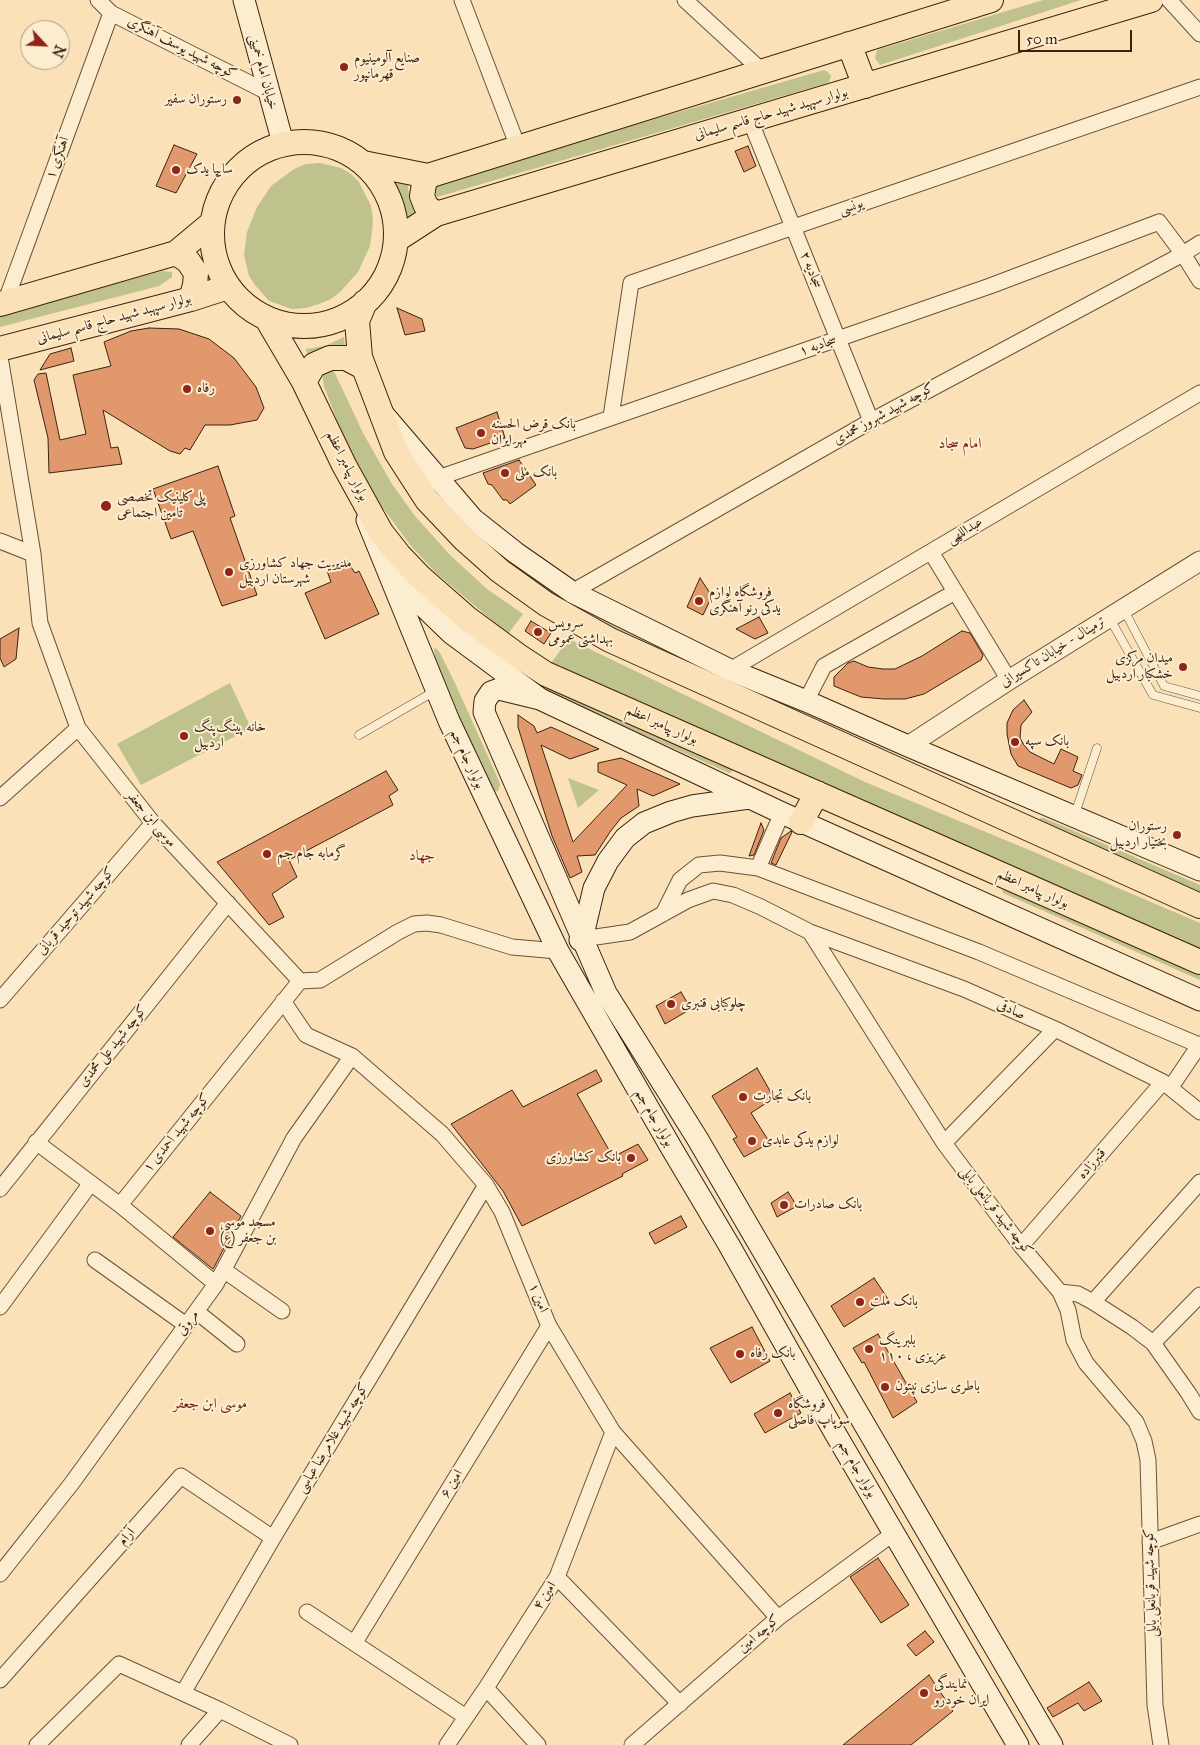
<!DOCTYPE html>
<meta charset="utf-8">
<style>
body{margin:0}
#map{position:relative;width:1200px;height:1745px;overflow:hidden;background:#fae1b7;font-family:"IM FELL Great Primer",serif}
canvas{display:block}
.north{position:absolute;left:20px;top:20px;width:50px;height:50px;box-sizing:border-box;background:#fcecd0;border:1px solid #af9c83;border-radius:50%;rotate:115deg;font-size:14px;font-weight:700;line-height:20px;text-align:center;color:#3b2310}
.north::after{content:'';display:block;margin:auto;width:18px;height:22px;background:#8f2418;clip-path:polygon(50% 0,100% 100%,50% 72%,0 100%)}
.scale{position:absolute;left:1018px;top:30px;width:114px;height:22px;box-sizing:border-box;border:2px solid #3b2310;border-top:0;padding-left:6px;font-size:15px;line-height:18px;white-space:nowrap;color:#3b2310;-webkit-text-stroke:4px #fcecd0;paint-order:stroke}
</style>
<div id="map">
<canvas width="1200" height="1745"></canvas>
<div class="north">N</div>
<div class="scale">50 m</div>
</div>
<script>
const ctx = document.querySelector('canvas').getContext('2d');
ctx.lineJoin = 'round';
function fillPath(path, color) {
  ctx.fillStyle = color;
  ctx.fill(path, 'evenodd');
}
function shape(rows) {
  const path = new Path2D();
  for (const r of rows) {
    if (r.length === 3) {
      path.moveTo(r[0] + r[2], r[1]);
      path.arc(r[0], r[1], r[2], 0, 2 * Math.PI);
      continue;
    }
    path.moveTo(r[0], r[1]);
    for (let i = 2; i < r.length; i += 2) path.lineTo(r[i], r[i + 1]);
  }
  return path;
}
function trace(path, color, width, dash) {
  ctx.strokeStyle = color;
  ctx.lineWidth = width;
  ctx.lineCap = dash ? 'butt' : 'round';
  ctx.setLineDash(dash || []);
  ctx.stroke(path);
}
function write(font, color, halo, rows, align = 'center') {
  ctx.font = font + ' "IM FELL Great Primer",Amiri,serif';
  ctx.lineWidth = 4;
  ctx.setLineDash([]);
  ctx.textBaseline = 'middle';
  ctx.strokeStyle = halo;
  ctx.fillStyle = color;
  for (const [text, x, y, turn = 0] of rows) {
    ctx.save();
    ctx.translate(x, y);
    ctx.rotate((+turn || 0) * Math.PI / 180);
    ctx.textAlign = isNaN(turn) ? turn : align;
    if (halo) ctx.strokeText(text, 0, 0);
    ctx.fillText(text, 0, 0);
    ctx.restore();
  }
}
fillPath(shape([
 [1043,0,1081,0,880,65,875,58,877,50],
 [824,70,829,73,831,76,829,82,824,84,437,197,433,187,441,182,510,161],
 [320,163,341,168,351,174,359,182,371,206,373,219,372,232,370,246,358,272,340,292,331,299,319,304,306,308,292,309,269,301,255,285,249,276,244,255,247,232,257,207,271,186,294,169,306,164],
 [389,179,408,180,408,188,411,203,418,215,406,220,403,206,397,188],
 [162,271,172,272,172,277,159,286,0,327,0,316],
 [344,337,345,349,308,359,306,349,325,346],
 [333,369,363,433,392,484,415,516,450,555,487,589,523,614,508,634,435,572,411,546,374,496,346,444,324,386,322,373],
 [440,499,489,543,543,585,594,615,648,638,813,718,817,723,612,630,540,590,486,547],
 [569,639,865,782,1034,852,1200,923,1200,949,855,798,551,663],
 [434,648,437,649,440,653,455,683,499,781,500,785,498,791,491,792,484,781,435,660],
 [497,655,527,676,559,691,731,766,733,771,729,773,525,682],
 [230,683,251,728,141,785,117,744],
 [568,778,599,790,578,808],
 [1040,818,1044,818,1200,885,1200,892,1039,821],
 [1004,887,1200,974,1200,980,1003,893,1002,889]
]), '#c0c28d');
const building = shape([
 [174,145,197,154,176,193,156,186,174,145],
 [748,146,756,166,744,172,735,151,748,146],
 [397,308,422,319,425,331,405,335,397,308],
 [149,328,179,329,209,339,234,358,256,387,264,408,257,420,230,425,205,425,190,450,185,448,180,454,170,451,103,410,111,448,118,447,122,464,49,473,48,438,34,380,38,374,46,373,60,440,86,434,73,375,111,366,104,342,131,331,149,328],
 [71,348,74,361,40,370,50,354,71,348],
 [497,412,505,438,473,449,465,448,456,428,497,412],
 [519,460,536,485,510,504,507,500,503,500,492,485,488,484,483,473,519,460],
 [218,466,235,516,230,518,257,595,222,606,193,531,171,539,153,489,218,466],
 [347,561,355,573,359,571,379,614,325,639,305,593,331,582,326,568,347,561],
 [700,578,712,596,703,615,687,607,700,578],
 [759,617,768,633,755,639,736,629,759,617],
 [531,621,551,633,544,644,525,631,531,621],
 [19,628,16,659,4,667,0,658,0,639,19,628],
 [962,631,970,633,983,655,981,660,924,694,905,699,884,699,861,697,834,686,834,677,848,663,854,661,868,667,883,669,895,669,922,656,962,631],
 [1024,700,1032,712,1021,725,1020,738,1024,745,1030,752,1054,764,1061,749,1078,757,1073,771,1082,775,1078,785,1071,788,1018,766,1011,754,1007,734,1007,723,1013,710,1024,700],
 [518,715,534,726,537,733,551,727,599,749,570,759,541,745,573,842,627,785,598,772,598,763,621,758,680,784,653,796,637,789,639,806,621,818,610,832,595,855,577,856,582,872,570,878,552,836,536,786,518,727,518,715],
 [386,771,398,790,389,796,393,805,289,860,297,877,272,894,284,917,269,925,217,862,386,771],
 [761,823,764,830,754,855,749,856,761,823],
 [791,831,792,832,776,865,771,863,781,838,791,831],
 [681,992,691,1009,665,1024,656,1006,681,992],
 [757,1068,774,1098,751,1113,770,1143,744,1157,733,1139,737,1137,712,1096,757,1068],
 [596,1070,602,1081,577,1094,613,1157,638,1144,648,1160,622,1174,623,1176,522,1226,503,1191,451,1124,512,1090,523,1107,596,1070],
 [210,1192,241,1216,213,1269,173,1237,210,1192],
 [788,1192,797,1206,777,1217,771,1203,788,1192],
 [681,1216,687,1227,655,1244,649,1233,681,1216],
 [874,1278,888,1299,844,1327,831,1306,874,1278],
 [752,1327,770,1361,731,1383,710,1348,752,1327],
 [878,1334,917,1402,893,1418,864,1362,862,1363,853,1348,878,1334],
 [790,1393,801,1413,765,1433,754,1414,790,1393],
 [878,1558,909,1605,881,1623,850,1577,878,1558],
 [925,1631,934,1642,916,1656,907,1645,925,1631],
 [929,1675,953,1711,911,1745,843,1745,929,1675],
 [1089,1682,1102,1701,1084,1711,1078,1703,1053,1717,1047,1708,1089,1682]
]);
fillPath(building, '#e1986d');
trace(building, '#3b2310', 1);
const service = shape([
 [1123,608,1164,686,1200,696],
 [1110,619,1153,695,1200,708],
 [359,735,435,691],
 [1075,814,1097,748]
]);
const minor = shape([
 [98,0,111,13,269,93],
 [462,0,518,147],
 [685,0,762,71],
 [1169,0,1200,34],
 [750,120,871,421],
 [5,303,111,13],
 [0,357,33,554,40,623,78,728,153,823,300,981,320,980,398,932,414,924,427,923,441,925,512,947,558,951],
 [611,417,631,283,1200,87],
 [438,478,990,286,1159,222,1183,254,1200,281],
 [0,541,33,554],
 [931,552,1009,680],
 [572,592,871,421,1183,254,1200,243],
 [730,670,1200,393],
 [806,701,824,666,955,592],
 [0,798,78,728],
 [758,868,782,813],
 [663,914,680,880,699,865,720,863,758,868,979,952,1199,1045],
 [810,932,964,989,1055,1029,1163,1082,1200,1112],
 [582,939,630,932,688,900,713,891,733,895,761,907,810,932,944,1143,1021,1246,1060,1292,1068,1310,1074,1340,1086,1363,1136,1422,1144,1441,1148,1460,1155,1705,1161,1745],
 [0,1000,153,823],
 [283,1001,306,1035,352,1056,442,1134,486,1185,502,1212,549,1326,613,1432,778,1618],
 [1175,1081,1200,1044],
 [36,1142,120,1205,300,981],
 [944,1143,1055,1029],
 [0,1189,228,903],
 [120,1205,216,1284],
 [1021,1246,1163,1082],
 [95,1260,186,1325],
 [225,1271,282,1311],
 [1060,1292,1078,1294,1093,1302,1132,1327,1153,1343,1189,1394,1200,1412],
 [1093,1302,1200,1182],
 [0,1307,91,1183],
 [197,1312,237,1344],
 [1153,1343,1200,1295],
 [1150,1542,1200,1524],
 [0,1574,72,1483,216,1284,294,1138,352,1056],
 [557,1577,680,1704],
 [307,1612,466,1717],
 [355,1642,549,1326],
 [0,1680,181,1476,273,1538],
 [486,1688,538,1745],
 [183,1693,273,1538,486,1185],
 [37,1745,119,1664,220,1710,290,1745],
 [189,1745,220,1710],
 [447,1745,486,1688,557,1577,613,1432],
 [632,1745,778,1618,894,1533]
]);
const tertiary = shape([
 [908,746,1009,680,1200,561]
]);
const secondary = shape([
 [244,0,283,143],
 [384,415,473,519,516,553,572,592,730,670,806,701,908,746,1200,870],
 [367,520,449,721,558,951,672,1149,729,1245,835,1433,1018,1745],
 [395,579,451,633,540,699,782,813,1200,1000],
 [540,699,499,689,491,692,485,701,484,712,606,993,697,1138,753,1234,1052,1745],
 [580,940,582,939,594,888,608,861,625,838,644,823,671,812,692,806,749,798]
]);
const primary = shape([
 [849,44,865,86],
 [304,234,92],
 [363,163,428,176,991,0],
 [428,176,424,184,422,196,426,206,436,214],
 [396,240,436,214,1151,0],
 [176,253,188,261,196,273,195,285,191,299],
 [365,302,357,321,360,357,396,452,427,500,464,539,500,571,546,604,610,640,1200,906],
 [0,304,176,253,212,223],
 [267,319,304,382,344,465,381,532,399,555,420,577,468,619,517,655,546,674,1200,962],
 [0,349,191,299,228,287],
 [304,382,314,365,330,358,346,358,363,367],
 [801,822,817,793]
]);
trace(service, '#6b523a', 9);
trace(minor, '#6b523a', 17);
trace(tertiary, '#6b523a', 21);
trace(secondary, '#3b2310', 23);
trace(primary, '#3b2310', 26);
trace(service, '#fcecd0', 8);
trace(minor, '#fcecd0', 15);
trace(tertiary, '#fcecd0', 19);
trace(secondary, '#fcecd0', 21);
trace(primary, '#fae1b7', 24);
for (const [x, y, r, color] of [
 [344,67,5,"#8f2418"],
 [237,100,5,"#8f2418"],
 [176,170,5,"#8f2418"],
 [187,389,5,"#8f2418"],
 [481,433,5,"#8f2418"],
 [505,473,5,"#8f2418"],
 [106,506,6,"#8f2418"],
 [229,572,5,"#8f2418"],
 [699,601,5,"#8f2418"],
 [538,632,5,"#8f2418"],
 [1183,667,5,"#8f2418"],
 [184,736,5,"#8f2418"],
 [1015,742,5,"#8f2418"],
 [1177,835,5,"#8f2418"],
 [267,854,5,"#8f2418"],
 [671,1004,5,"#8f2418"],
 [743,1097,5,"#8f2418"],
 [752,1141,5,"#8f2418"],
 [631,1158,5,"#8f2418"],
 [784,1205,5,"#8f2418"],
 [210,1231,5,"#8f2418"],
 [860,1302,5,"#8f2418"],
 [869,1349,5,"#8f2418"],
 [740,1354,5,"#8f2418"],
 [885,1387,5,"#8f2418"],
 [778,1413,5,"#8f2418"],
 [924,1693,5,"#8f2418"]
]) {
  const dot = new Path2D();
  dot.arc(x, y, r, 0, 2 * Math.PI);
  ctx.fillStyle = color;
  ctx.fill(dot);
  trace(dot, '#fcecd0', 2);
}
write('14px', '#3b2310', '#fcecd0', [
 ["کوچه شهید یوسف آهنگری",182,48,27],
 ["خیابان امام خمینی",263,72,75],
 ["بولوار سپهبد شهید حاج قاسم سلیمانی",771,114,-16],
 ["آهنگری ۱",58,158,-70],
 ["یونسی",851,207,-19],
 ["سجادیه ۲",811,270,68],
 ["بولوار سپهبد شهید حاج قاسم سلیمانی",114,319,-15],
 ["سجادیه ۱",818,346,-19],
 ["کوچه شهید شهروز محمدی",884,414,-29],
 ["بولوار پیامبر اعظم",347,466,63],
 ["عبداللهی",965,531,-31],
 ["ترمینال - خیابان تاکسیرانی",1053,652,-32],
 ["بولوار پیامبر اعظم",662,725,24],
 ["بولوار جام جم",467,759,65],
 ["موسی ابن جعفر",151,819,50],
 ["بولوار پیامبر اعظم",1033,889,24],
 ["کوچه شهید توحید قربانی",76,911,-49],
 ["صادقی",1011,1010,24],
 ["کوچه شهید علی محمدی",113,1046,-51],
 ["بولوار جام جم",654,1118,60],
 ["کوچه شهید احمدی ۱",177,1133,-51],
 ["قنبرزاده",1092,1164,-49],
 ["کوچه شهید قربانعلی بابلی",996,1211,52],
 ["امین ۱",538,1298,67],
 ["مروتی",188,1323,-53],
 ["کوچه شهید غلامرضا عباسی",333,1438,-59],
 ["بولوار جام جم",857,1469,60],
 ["امین ۶",452,1484,-59],
 ["آرام",127,1537,-48],
 ["کوچه شهید قربانعلی بابلی",1151,1583,-92],
 ["امین ۴",545,1596,-57],
 ["کوچه امین",759,1634,-41]
]);
write('14px', '#3b2310', '#fcecd0', [
 ["صنایع آلومینیوم",354,59],
 ["قهرمانپور",354,75],
 ["رستوران سفیر",227,100,"right"],
 ["سایپا یدک",186,170],
 ["رفاه",197,389],
 ["بانک قرض الحسنه",491,425],
 ["مهر ایران",491,441],
 ["بانک ملی",515,473],
 ["پلی‌کلینیک تخصصی",117,498],
 ["تامین اجتماعی",117,514],
 ["مدیریت جهاد کشاورزی",239,564],
 ["شهرستان اردبیل",239,580],
 ["فروشگاه لوازم",709,593],
 ["یدکی رنو آهنگری",709,609],
 ["سرویس",548,624],
 ["بهداشتی عمومی",548,640],
 ["میدان مرکزی",1173,659,"right"],
 ["خشکبار اردبیل",1173,675,"right"],
 ["خانه پینگ‌پنگ",194,728],
 ["اردبیل",194,744],
 ["بانک سپه",1025,742],
 ["رستوران",1167,827,"right"],
 ["بختیار اردبیل",1167,843,"right"],
 ["گرمابه جام جم",277,854],
 ["چلوکبابی قنبری",681,1004],
 ["بانک تجارت",753,1097],
 ["لوازم یدکی عابدی",762,1141],
 ["بانک کشاورزی",621,1158,"right"],
 ["بانک صادرات",794,1205],
 ["مسجد موسی",220,1223],
 ["بن جعفر (ع)",220,1239],
 ["بانک ملت",870,1302],
 ["بلبرینگ",879,1341],
 ["۱۱۰ ، عزیزی",879,1357],
 ["بانک رفاه",750,1354],
 ["باطری سازی نپتون",895,1387],
 ["فروشگاه",788,1405],
 ["سوپاپ فاضلی",788,1421],
 ["نمایندگی",934,1685],
 ["ایران خودرو",934,1701]
], 'left');
write('15px', '#7a1f14', '#fcecd0', [
 ["امام سجاد",960,444],
 ["جهاد",422,856],
 ["موسی ابن جعفر",210,1404]
]);
</script>
